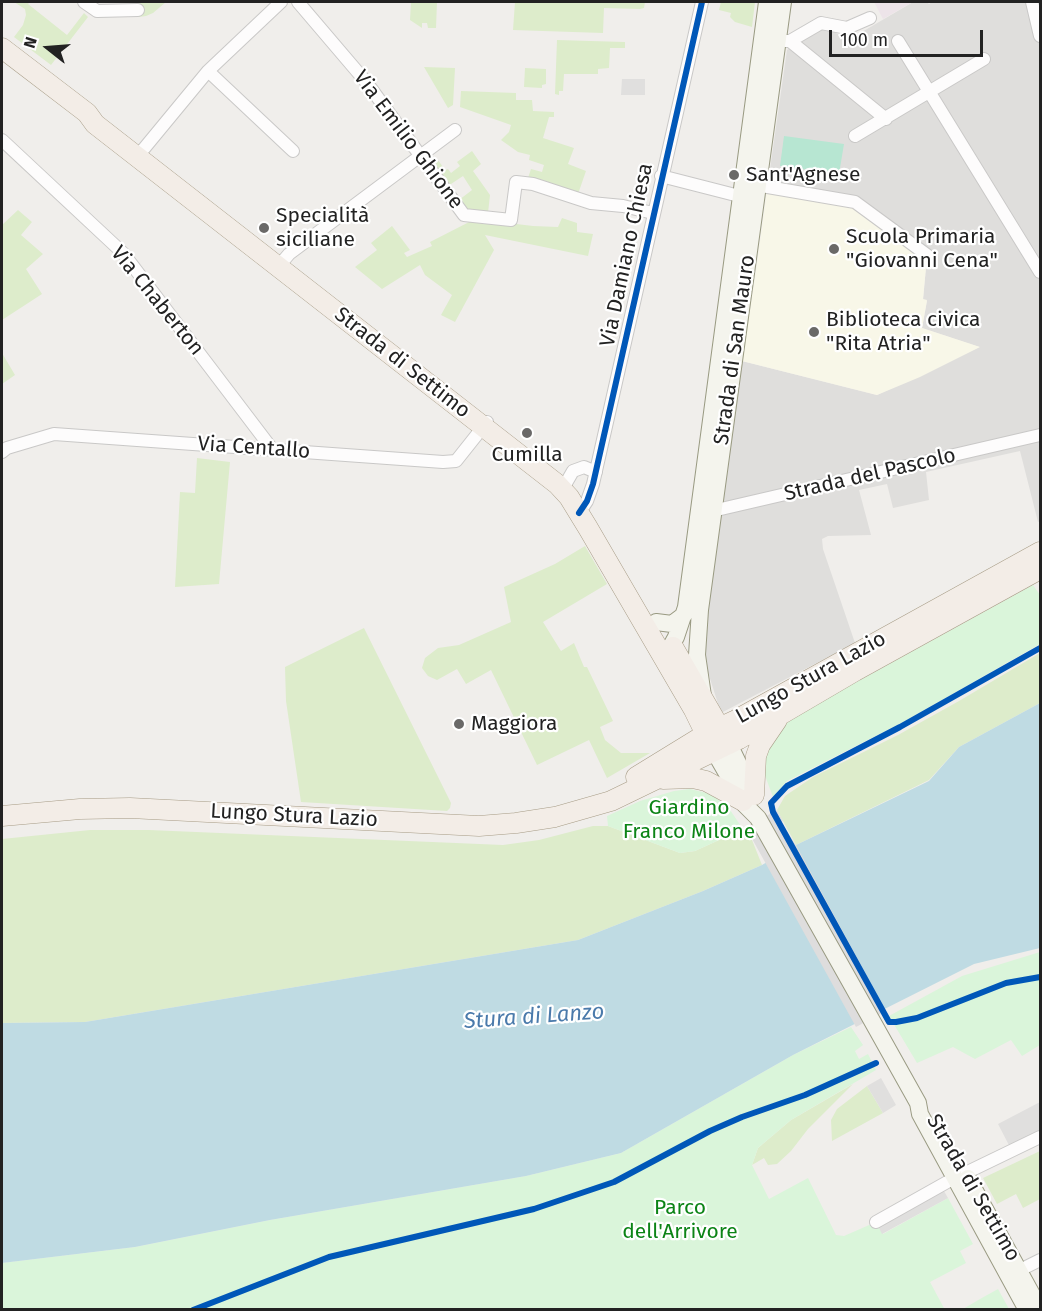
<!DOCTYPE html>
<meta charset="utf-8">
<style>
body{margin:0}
#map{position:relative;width:1042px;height:1311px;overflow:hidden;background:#f0eeeb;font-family:"Fira Sans",sans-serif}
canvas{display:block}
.frame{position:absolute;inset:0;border:3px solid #222;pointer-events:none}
.north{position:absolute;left:18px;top:18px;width:60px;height:60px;-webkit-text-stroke:4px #fff;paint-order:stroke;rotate:287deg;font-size:16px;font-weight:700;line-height:24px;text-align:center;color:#222}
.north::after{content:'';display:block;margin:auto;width:21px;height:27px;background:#222;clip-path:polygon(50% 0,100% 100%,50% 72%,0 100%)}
.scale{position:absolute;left:829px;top:30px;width:154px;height:27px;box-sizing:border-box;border:3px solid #222;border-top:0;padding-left:8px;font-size:18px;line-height:21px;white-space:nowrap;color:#222;-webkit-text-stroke:4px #fff;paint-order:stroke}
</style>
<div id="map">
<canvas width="1042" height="1311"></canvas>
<div class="frame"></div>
<div class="north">N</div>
<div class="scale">100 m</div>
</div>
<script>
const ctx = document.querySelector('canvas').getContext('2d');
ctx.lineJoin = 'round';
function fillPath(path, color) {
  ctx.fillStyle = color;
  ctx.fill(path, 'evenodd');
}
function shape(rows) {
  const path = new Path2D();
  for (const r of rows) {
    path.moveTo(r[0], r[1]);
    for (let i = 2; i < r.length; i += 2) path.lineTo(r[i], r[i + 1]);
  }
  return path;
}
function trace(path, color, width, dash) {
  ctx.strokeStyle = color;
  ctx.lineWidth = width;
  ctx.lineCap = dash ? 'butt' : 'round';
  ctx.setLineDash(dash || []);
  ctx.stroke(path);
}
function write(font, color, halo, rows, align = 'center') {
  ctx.font = font + ' "Fira Sans",sans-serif';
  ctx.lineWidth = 4.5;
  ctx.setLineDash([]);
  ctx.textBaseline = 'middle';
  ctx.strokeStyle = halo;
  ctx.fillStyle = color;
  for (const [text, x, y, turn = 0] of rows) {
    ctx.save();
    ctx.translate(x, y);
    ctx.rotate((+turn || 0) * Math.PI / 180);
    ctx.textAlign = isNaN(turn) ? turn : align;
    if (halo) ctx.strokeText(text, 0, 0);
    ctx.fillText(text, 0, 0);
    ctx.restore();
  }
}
fillPath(shape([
 [913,2,927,2,929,4,932,2,1040,2,1040,521,1038,522,1020,451,926,472,929,500,893,508,887,484,859,490,871,535,828,536,822,539,823,549,855,643,721,713,705,663,704,638,742,361,877,395,979,347,922,328,927,301,923,300,926,267,767,190,787,50,816,29,827,29,850,39]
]), '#dfdedc');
fillPath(shape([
 [874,2,913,2,883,19]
]), '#ede4e9');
fillPath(shape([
 [767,190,855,203,924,261,926,267,923,299,927,300,922,328,980,347,920,377,877,395,742,361,756,271]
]), '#f8f7e8');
fillPath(shape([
 [14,2,30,2,28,4,67,35,84,13,88,17,51,65,14,37,23,25,26,15,25,9],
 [133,2,166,2,153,13,146,16,139,17,137,3],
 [411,2,437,2,436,28,428,28,427,23,422,23,422,28,410,20],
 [515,2,645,2,644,8,640,9,604,8,603,33,513,30],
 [721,2,755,2,752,27,735,22,730,17,731,13,719,10],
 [557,40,625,42,625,48,610,48,609,68,598,69,598,74,564,74,563,91,559,91,559,95,555,94],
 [424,67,455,68,453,105,448,108],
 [525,68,546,69,546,84,542,85,542,88,524,87],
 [461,91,516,93,516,100,532,100,533,111,554,112,554,117,549,117,543,138,574,148,568,164,586,171,578,194,528,178,531,169,542,172,544,165,529,160,530,155,518,152,501,140,509,132,511,125,460,107],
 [472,151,481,164,473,171,490,195,488,213,466,212,459,200,472,190,463,176,448,186,433,164,438,160,445,170,448,169,451,173,460,166,457,162],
 [18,210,32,222,21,235,43,254,26,269,42,294,2,320,2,225],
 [562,218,577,223,577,232,593,234,588,256,485,235,494,250,455,322,441,315,452,295,425,275,420,265,382,289,355,267,377,250,371,243,392,226,410,250,404,253,407,257,432,246,430,242,475,219,533,226,558,227],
 [2,353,15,375,2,384],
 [197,458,230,462,219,584,175,587,180,492,195,493],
 [585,546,607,584,543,622,561,651,574,643,584,667,587,667,613,721,600,727,605,740,621,753,650,753,607,778,589,740,537,765,491,670,466,684,457,669,437,680,428,676,422,668,425,658,438,648,459,645,511,622,504,587,555,564],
 [364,628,451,803,450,808,447,811,301,802,286,701,285,667],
 [1040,653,1040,703,959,747,929,780,796,845,777,810,785,796,813,777,898,735,959,701],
 [593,826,608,826,680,853,695,851,743,829,746,836,750,835,762,865,703,891,578,940,85,1022,2,1023,2,839,90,830,149,830,503,845,539,840],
 [853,1084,808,1129,791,1151,777,1164,768,1165,764,1158,752,1165,758,1148,791,1120],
 [867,1086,883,1113,832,1141,831,1120,837,1109],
 [1040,1151,1040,1199,1023,1208,1016,1194,997,1204,983,1178]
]), '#ddeccb');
fillPath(shape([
 [1033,585,1040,595,1040,644,905,721,787,781,773,797,764,773,762,750,772,734,802,712],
 [690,789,711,794,728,807,743,829,695,851,680,853,608,826,607,816,640,801,674,791],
 [1040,952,1040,1045,1022,1056,1011,1040,975,1059,953,1047,917,1063,889,1016,962,976],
 [851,1027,863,1045,855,1051,859,1059,868,1054,876,1070,791,1120,758,1148,752,1165,769,1199,808,1178,836,1235,844,1236,876,1222,883,1234,948,1198,973,1244,960,1251,966,1263,930,1282,945,1310,2,1310,2,1263,135,1247,270,1220,526,1176,621,1153,793,1055],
 [998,1289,1009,1309,963,1309,980,1299]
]), '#daf5da');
fillPath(shape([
 [784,136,844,144,839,174,780,166]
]), '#b7e6d2');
fillPath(shape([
 [622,79,645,79,645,95,621,95],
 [881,1078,896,1105,883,1113,867,1086],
 [1040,1102,1040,1137,1012,1151,998,1124],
 [941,1186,948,1198,882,1234,876,1222]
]), '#e0dfde');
fillPath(shape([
 [1040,703,1040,948,974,964,793,1055,621,1153,526,1176,270,1220,135,1247,2,1263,2,1023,85,1022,578,940,703,891,762,865,796,845,929,781,959,747]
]), '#bfdbe3');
fillPath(shape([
 [777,810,783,821,781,822,796,845,886,1011,856,1027,750,835,746,836,743,829]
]), '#dedddd');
const minor = shape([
 [84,2,97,11,138,10],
 [298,2,367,83,464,215,511,220,516,182,533,184,591,203,623,206,653,213],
 [1032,2,1040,36],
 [784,41,790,41,821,23,847,28,870,18],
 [790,41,886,119],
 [898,41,1040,272],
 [208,71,293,151],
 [855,136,984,59],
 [2,140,123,253,272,449],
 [137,157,208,71,281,2],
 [661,176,747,198],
 [756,185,855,202,927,255],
 [278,267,289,254,455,130],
 [2,452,7,448,54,434,443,462,456,461,487,422],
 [562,490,573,471,584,467,596,472],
 [708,512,1040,435],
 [579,513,587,501,593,484,702,2],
 [876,1222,949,1181,1040,1137],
 [1012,1274,1040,1260]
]);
const secondary = shape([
 [656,622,672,624,684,615],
 [665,657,676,637,686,607,767,2],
 [703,696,697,655,700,610,783,2],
 [729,744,754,796],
 [714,751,745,805,758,818,871,1019,918,1103,920,1114,1027,1310],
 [968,1178,1040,1309]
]);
const primary = shape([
 [2,48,87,113,95,124,557,484,569,497,588,528,694,710,714,751],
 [673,647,729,744],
 [636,777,706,734,736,720,1040,552],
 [663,779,693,778,706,781,743,801],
 [754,795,756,756,760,745,777,720],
 [2,816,80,809,130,808,479,826,516,823,555,817,611,801,739,739,855,671,1040,569]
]);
trace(minor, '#c9c8c7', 14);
trace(secondary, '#999a82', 18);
trace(primary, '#a79c86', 21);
trace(minor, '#fdfcfc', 12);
trace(secondary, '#f4f4ed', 16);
trace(primary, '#f3ede7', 20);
trace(shape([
 [579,513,587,501,593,484,702,2],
 [1040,648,900,727,787,786,771,803,773,812,889,1022,896,1022,917,1018,1006,983,1040,977],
 [193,1310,329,1257,534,1209,614,1182,710,1131,742,1117,805,1095,876,1063]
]), '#0057b8', 6);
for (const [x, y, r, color] of [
 [734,175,6,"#6a6968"],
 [264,228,6,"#6a6968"],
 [834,249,6,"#6a6968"],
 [814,332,6,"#6a6968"],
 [527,433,6,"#6a6968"],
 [459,724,6,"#6a6968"]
]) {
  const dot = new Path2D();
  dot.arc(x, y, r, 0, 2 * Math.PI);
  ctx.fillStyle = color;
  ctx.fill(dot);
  trace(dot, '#fff', 2);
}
write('21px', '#222', '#fff', [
 ["Via Emilio Ghione",408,140,53],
 ["Via Damiano Chiesa",627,255,-78],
 ["Via Chaberton",157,301,51],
 ["Strada di San Mauro",735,350,-82],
 ["Strada di Settimo",402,363,38],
 ["Via Centallo",254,448,4],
 ["Strada del Pascolo",870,475,-13],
 ["Lungo Stura Lazio",811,678,-29],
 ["Lungo Stura Lazio",294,816,3],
 ["Strada di Settimo",973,1188,60]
]);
write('21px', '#222', '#fff', [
 ["Sant'Agnese",746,175],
 ["Specialità",276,216],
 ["siciliane",276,240],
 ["Scuola Primaria",846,237],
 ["\"Giovanni Cena\"",846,261],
 ["Biblioteca civica",826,320],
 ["\"Rita Atria\"",826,344],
 ["Cumilla",527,455,"center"],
 ["Maggiora",471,724]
], 'left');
write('21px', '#0c8416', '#fff', [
 ["Giardino",689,808],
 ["Franco Milone",689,832],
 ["Parco",680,1208],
 ["dell'Arrivore",680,1232]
]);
write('italic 22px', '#4a7aab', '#fff', [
 ["Stura di Lanzo",534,1017,-4]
]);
</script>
